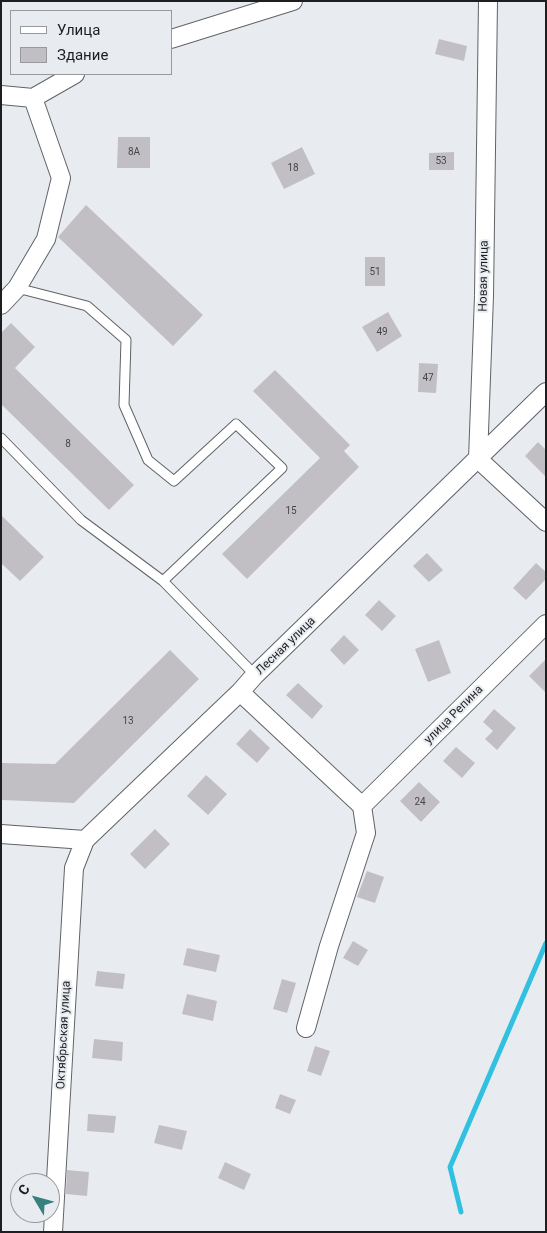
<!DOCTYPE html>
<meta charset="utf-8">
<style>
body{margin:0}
#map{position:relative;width:547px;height:1233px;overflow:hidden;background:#e8ecf1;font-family:Roboto,sans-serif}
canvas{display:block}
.frame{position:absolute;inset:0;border:2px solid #1d1e20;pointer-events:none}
.legend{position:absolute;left:10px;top:10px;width:162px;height:65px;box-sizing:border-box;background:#e8ecf1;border:1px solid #979a9d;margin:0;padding:6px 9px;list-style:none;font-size:15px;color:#1d1e20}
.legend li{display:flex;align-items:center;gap:10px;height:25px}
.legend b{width:25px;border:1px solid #979a9d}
.north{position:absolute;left:10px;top:1173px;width:50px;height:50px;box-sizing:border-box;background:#e8ecf1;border:1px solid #979a9d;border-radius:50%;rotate:307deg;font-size:14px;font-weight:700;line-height:20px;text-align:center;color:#1d1e20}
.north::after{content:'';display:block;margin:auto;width:18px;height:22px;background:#38807d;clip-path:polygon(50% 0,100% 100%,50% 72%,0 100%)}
</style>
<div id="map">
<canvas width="547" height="1233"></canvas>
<div class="frame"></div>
<ul class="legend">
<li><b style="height:6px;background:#fff"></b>Улица</li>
<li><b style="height:14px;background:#c2bfc4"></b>Здание</li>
</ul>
<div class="north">С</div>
</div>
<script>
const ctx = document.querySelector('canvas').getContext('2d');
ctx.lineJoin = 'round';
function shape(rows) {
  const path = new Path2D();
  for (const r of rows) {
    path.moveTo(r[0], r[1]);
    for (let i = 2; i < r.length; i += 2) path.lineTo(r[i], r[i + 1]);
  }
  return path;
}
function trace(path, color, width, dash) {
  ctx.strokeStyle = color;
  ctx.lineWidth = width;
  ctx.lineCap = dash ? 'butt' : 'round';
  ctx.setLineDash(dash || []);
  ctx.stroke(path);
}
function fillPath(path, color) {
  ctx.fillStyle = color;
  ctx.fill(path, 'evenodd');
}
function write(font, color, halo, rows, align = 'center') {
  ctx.font = font + ' Roboto,sans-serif';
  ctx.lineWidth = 4;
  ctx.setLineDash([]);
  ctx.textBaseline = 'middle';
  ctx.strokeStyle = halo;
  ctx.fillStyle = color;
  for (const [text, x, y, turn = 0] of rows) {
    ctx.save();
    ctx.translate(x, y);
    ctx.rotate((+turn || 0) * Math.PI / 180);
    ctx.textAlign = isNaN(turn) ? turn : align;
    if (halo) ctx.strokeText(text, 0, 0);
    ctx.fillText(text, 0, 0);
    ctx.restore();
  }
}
trace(shape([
 [461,1212,450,1167,546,943]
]), '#31c0e0', 5);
fillPath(shape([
 [439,39,467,46,464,61,435,54],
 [118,137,150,137,150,168,117,168],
 [302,147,315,174,284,189,271,163],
 [454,152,454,170,429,170,429,153],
 [86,205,203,315,173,346,58,237],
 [365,257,385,257,385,286,365,286],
 [388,312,402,336,377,352,362,327],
 [11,323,35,347,15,368,134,485,109,510,1,404,1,333],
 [419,363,438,364,436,393,418,392],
 [275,370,350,445,344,451,359,467,247,579,222,554,320,458,253,391],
 [538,442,546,450,546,477,525,456],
 [1,515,44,557,20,581,1,563],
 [427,553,443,570,429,582,413,566],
 [536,563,546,572,546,579,526,600,513,588],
 [379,600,396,616,382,631,365,615],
 [344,635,359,650,344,665,330,650],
 [439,640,451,673,428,682,415,649],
 [170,650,199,679,74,803,1,800,1,763,55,764],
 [546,659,546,693,529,676],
 [298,683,323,706,312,719,286,695],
 [494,709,516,728,497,750,485,739,493,731,483,722],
 [250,729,270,748,257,763,236,744],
 [456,747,475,763,462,778,443,761],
 [206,775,227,794,208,815,187,796],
 [419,782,440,802,421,822,400,801],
 [155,829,170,844,145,869,130,854],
 [367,871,384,877,375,903,357,897],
 [353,941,368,950,358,966,343,958],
 [187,948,220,955,216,972,183,965],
 [97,971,125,974,123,989,95,986],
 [282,979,296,983,287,1013,273,1009],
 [187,994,217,1001,213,1021,182,1014],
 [94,1039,123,1042,122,1061,92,1058],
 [315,1046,330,1051,321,1076,307,1071],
 [280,1094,296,1100,290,1114,275,1108],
 [88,1114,116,1116,114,1133,87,1131],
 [159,1125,187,1131,182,1150,154,1143],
 [225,1162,251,1174,244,1190,218,1178],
 [67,1170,89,1172,87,1196,66,1194]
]), '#c2bfc4');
const lane = shape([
 [17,288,87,306,126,340,124,405,148,460,174,481,236,424,282,468,163,581,255,675],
 [1,438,81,520,163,581]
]);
const street = shape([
 [488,1,484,296,478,459,546,522],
 [171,39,293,1],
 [1,95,33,98,75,74],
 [1,305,17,288,46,239,61,178,33,98],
 [240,692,362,806,546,624],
 [1,834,85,840],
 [306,1028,329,946,366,833,362,806],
 [53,1232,74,868,85,840,240,692,255,675,546,392]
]);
trace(lane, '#606367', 11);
trace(street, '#606367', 20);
trace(lane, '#fff', 9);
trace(street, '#fff', 18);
write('10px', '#464649', null, [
 ["8А",134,152],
 ["53",441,161],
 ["18",293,168],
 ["51",375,272],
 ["49",382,332],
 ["47",428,378],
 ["8",68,444],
 ["15",291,511],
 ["13",128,721],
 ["24",420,802]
]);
write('12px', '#1d1e20', '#e8ecf1', [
 ["Новая улица",484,276,-89],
 ["Лесная улица",286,646,-44],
 ["улица Репина",454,715,-45],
 ["Октябрьская улица",64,1035,-87]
]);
</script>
